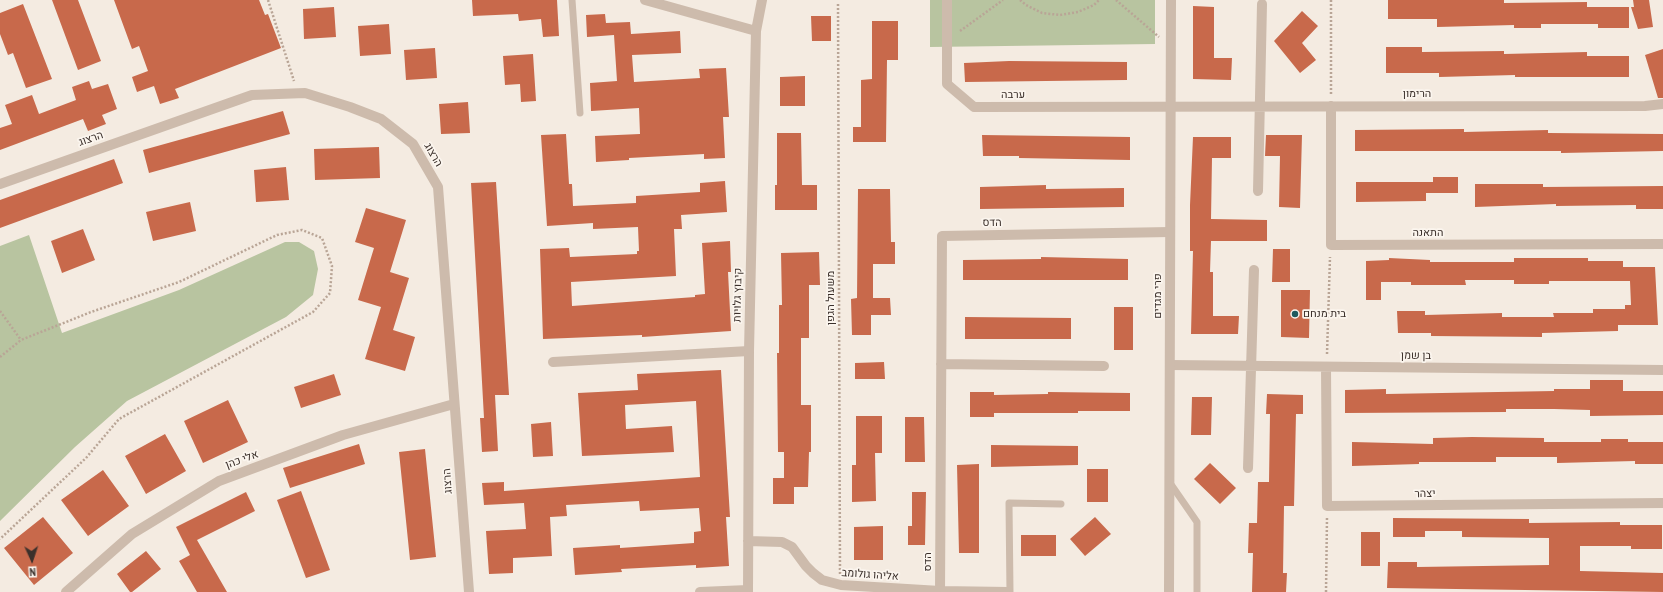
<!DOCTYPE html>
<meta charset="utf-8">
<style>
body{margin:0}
#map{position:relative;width:1663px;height:592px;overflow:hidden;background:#f4ebe1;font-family:"Archivo Narrow",sans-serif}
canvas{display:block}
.north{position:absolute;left:12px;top:540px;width:40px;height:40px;-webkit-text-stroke:3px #fbf5ee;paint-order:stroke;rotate:177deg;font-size:11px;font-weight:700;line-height:16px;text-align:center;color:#3b302b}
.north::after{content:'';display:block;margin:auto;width:14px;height:18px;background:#3b302b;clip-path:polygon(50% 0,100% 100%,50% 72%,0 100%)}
</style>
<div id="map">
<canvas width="1663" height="592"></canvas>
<div class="north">N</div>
</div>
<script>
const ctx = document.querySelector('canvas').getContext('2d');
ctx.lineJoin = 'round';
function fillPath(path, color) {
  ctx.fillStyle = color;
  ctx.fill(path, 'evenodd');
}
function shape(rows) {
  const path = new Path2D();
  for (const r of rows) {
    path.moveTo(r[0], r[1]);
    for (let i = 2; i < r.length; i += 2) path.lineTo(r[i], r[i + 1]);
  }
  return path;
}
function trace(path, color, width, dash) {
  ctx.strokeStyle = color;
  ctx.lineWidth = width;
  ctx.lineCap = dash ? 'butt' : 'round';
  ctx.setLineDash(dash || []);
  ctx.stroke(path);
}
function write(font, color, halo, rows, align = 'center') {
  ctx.font = font + ' "Archivo Narrow",Heebo,sans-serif';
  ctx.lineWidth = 3.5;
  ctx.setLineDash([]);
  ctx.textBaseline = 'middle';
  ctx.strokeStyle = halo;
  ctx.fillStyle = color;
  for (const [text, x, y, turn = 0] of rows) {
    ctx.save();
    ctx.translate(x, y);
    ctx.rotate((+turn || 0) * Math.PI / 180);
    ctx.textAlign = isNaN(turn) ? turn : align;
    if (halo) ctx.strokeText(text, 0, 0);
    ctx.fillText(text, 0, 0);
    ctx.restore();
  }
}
fillPath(shape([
 [930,0,1155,0,1155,44,930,47],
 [29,235,62,333,179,290,285,242,299,242,314,251,318,269,313,295,286,317,127,401,75,447,0,521,0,246]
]), '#b8c4a0');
fillPath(shape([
 [52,0,78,0,101,61,78,70],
 [114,0,259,0,265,15,268,14,281,48,175,89,179,98,160,104,154,86,137,92,132,77,148,71,139,46,132,49],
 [472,0,557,0,559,36,543,37,541,19,519,21,518,14,473,16],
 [1388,0,1504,0,1504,3,1587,2,1587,7,1629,7,1629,28,1598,28,1598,24,1541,24,1541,28,1514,28,1514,25,1437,27,1437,19,1388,19],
 [1633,0,1649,0,1653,27,1638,29,1631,7,1634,7],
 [23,4,52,79,26,88,13,53,8,55,0,34,0,13],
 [1193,6,1214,7,1214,58,1232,58,1231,80,1193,79],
 [334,7,336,37,304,39,303,9],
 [1302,11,1318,26,1302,43,1316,60,1300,73,1274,41],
 [605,14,606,23,630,22,631,34,680,31,681,53,632,55,634,82,700,78,699,69,726,68,729,117,723,117,725,158,704,159,704,154,629,158,629,160,596,162,595,136,640,134,639,108,591,111,590,83,617,81,614,35,587,37,586,15],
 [811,16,831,16,831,41,812,41],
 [872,21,898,21,898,60,887,60,886,142,853,142,853,127,861,127,861,80,872,79],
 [389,24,391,54,360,56,358,26],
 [1386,47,1422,47,1422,52,1504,51,1504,54,1587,52,1587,56,1629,56,1629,77,1515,77,1515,75,1439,77,1439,73,1386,73],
 [435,48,437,78,406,80,404,50],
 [1663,49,1663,98,1658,98,1645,55],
 [533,54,536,101,521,102,520,84,505,85,503,56],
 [1009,61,1127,62,1127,80,965,82,964,63],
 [805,76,805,106,780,106,780,77],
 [89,81,92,89,108,84,117,109,102,115,106,124,88,131,83,119,0,150,0,128,12,124,5,105,32,95,39,114,76,100,72,87],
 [468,102,470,133,441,134,439,104],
 [283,111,290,134,149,173,143,150],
 [1464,129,1464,132,1548,130,1548,133,1663,134,1663,151,1561,153,1561,151,1355,151,1355,130],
 [777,133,801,133,802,185,817,185,817,210,775,210,775,185,777,185],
 [566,134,569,184,572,184,573,206,636,203,636,196,700,192,700,183,725,181,727,212,681,215,682,229,674,229,676,276,571,282,572,306,695,297,695,295,705,294,702,243,730,241,731,272,728,272,731,331,642,337,642,335,543,339,540,249,569,248,570,257,637,254,637,251,639,251,638,227,593,229,593,223,547,226,541,135],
 [982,135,1130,137,1130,160,1019,158,1019,156,983,156],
 [1266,135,1302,135,1300,208,1279,207,1280,156,1265,156],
 [1193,137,1231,137,1231,158,1212,158,1211,219,1267,220,1267,241,1211,241,1210,272,1213,272,1213,316,1239,316,1238,334,1191,334,1193,251,1190,251,1190,205],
 [379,147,380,178,315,180,314,149],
 [114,159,123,183,0,228,0,200],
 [286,167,289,200,256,202,254,170],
 [1433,177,1458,177,1458,193,1426,193,1426,201,1356,202,1356,182,1433,182],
 [496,182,509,395,495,395,498,451,482,452,480,418,484,418,471,183],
 [1475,184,1543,184,1543,187,1663,186,1663,209,1636,209,1636,205,1556,206,1556,204,1475,207],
 [1046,185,1046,189,1124,188,1124,207,980,209,980,187],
 [858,189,890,189,891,242,895,242,895,264,873,264,873,298,890,298,891,315,871,315,871,335,852,335,851,299,857,298],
 [190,202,196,231,153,241,146,212],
 [366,208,406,220,390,272,409,278,393,330,415,337,405,371,365,359,381,307,358,300,374,248,355,242],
 [83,229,95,260,62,273,51,241],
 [1273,249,1290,249,1290,282,1272,282],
 [819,252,820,285,809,285,809,338,801,338,801,405,811,405,811,452,809,452,808,487,794,487,794,504,773,504,773,478,784,478,784,452,778,452,777,353,779,353,779,305,782,305,781,253],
 [1041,257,1128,259,1128,280,963,280,963,260,1041,259],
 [1389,258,1430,260,1430,262,1514,262,1514,258,1588,258,1588,261,1623,261,1623,267,1655,267,1658,325,1618,325,1618,331,1542,333,1542,337,1431,336,1431,333,1398,333,1397,311,1425,311,1425,315,1502,313,1502,317,1554,317,1553,313,1593,313,1593,309,1625,309,1625,305,1631,305,1630,281,1549,281,1549,284,1514,284,1514,280,1465,280,1466,285,1411,285,1411,282,1381,282,1381,300,1366,300,1366,261,1389,260],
 [1281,290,1310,290,1309,338,1281,337],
 [1114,307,1133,307,1133,350,1114,350],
 [965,317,1071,318,1071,339,965,339],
 [884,362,885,379,855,379,855,363],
 [721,370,730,517,726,517,729,566,696,568,696,565,621,569,622,572,575,575,573,548,620,545,620,548,694,543,694,532,701,531,699,508,640,511,639,501,566,505,567,516,550,517,552,556,513,558,513,573,489,574,486,531,526,529,524,503,484,505,482,483,504,482,504,491,700,477,696,401,625,405,626,429,672,426,674,452,582,456,578,393,638,390,637,374],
 [334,374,341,395,301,408,294,387],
 [1590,380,1623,380,1623,391,1663,391,1663,415,1590,416,1590,410,1554,409,1506,409,1506,412,1345,413,1345,390,1386,389,1386,394,1554,391,1554,389,1590,389],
 [970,392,994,392,994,395,1048,394,1048,392,1130,393,1130,411,1078,411,1078,413,994,413,994,417,970,417],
 [1267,394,1303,395,1303,414,1296,414,1294,506,1284,506,1283,573,1287,573,1286,592,1252,592,1253,553,1248,553,1249,523,1257,523,1258,482,1269,482,1270,414,1266,414],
 [1192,397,1212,397,1211,435,1191,435],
 [228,400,248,442,203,463,184,421],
 [856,416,882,416,882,453,875,453,876,501,852,502,852,465,856,465],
 [905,417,924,417,925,462,905,462],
 [551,422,553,456,533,457,531,424],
 [165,434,186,471,146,494,125,456],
 [1472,437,1544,438,1544,442,1601,442,1601,439,1628,439,1628,442,1663,442,1663,464,1635,464,1635,461,1557,463,1557,457,1496,457,1496,462,1419,462,1419,464,1352,466,1352,442,1433,444,1433,438],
 [359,444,365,464,290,488,283,468],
 [991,445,1078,446,1078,465,991,467],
 [425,449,436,557,410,560,399,452],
 [1210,463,1236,488,1220,504,1194,479],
 [979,464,979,553,959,553,957,465],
 [1087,469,1108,469,1108,502,1087,502],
 [103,470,129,506,88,536,61,500],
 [301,491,330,570,306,578,277,500],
 [246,492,255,511,197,540,227,592,197,592,179,561,190,555,176,527],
 [912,492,926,492,925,545,908,545,908,526,912,526],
 [43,517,73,553,34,585,4,548],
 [1095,517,1111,534,1085,556,1070,539],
 [1393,518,1529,519,1529,523,1620,522,1620,525,1662,525,1662,549,1631,549,1631,546,1580,546,1580,571,1663,573,1663,592,1387,588,1388,562,1417,562,1417,567,1549,565,1549,538,1462,537,1462,531,1425,531,1425,537,1393,537],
 [883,526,883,560,854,560,854,527],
 [1361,532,1380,532,1380,566,1361,566],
 [1021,535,1056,535,1056,556,1021,556],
 [146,551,161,569,132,592,130,592,117,574]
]), '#c8694b');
trace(shape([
 [268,0,294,81],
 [1020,0,1026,5,1042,13,1060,15,1078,12,1094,5,1099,0],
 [1116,0,1159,37],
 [1331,0,1331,94],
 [838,4,840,574],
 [960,31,1003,0],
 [0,311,21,340],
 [1327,354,1330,257],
 [0,357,21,340,91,312,179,282,277,235,302,230,322,238,332,266,330,293,313,312,119,419,86,458,0,539],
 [1326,592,1327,517]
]), '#b9a596', 2.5, [2, 2]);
trace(shape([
 [572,0,580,113],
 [1170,483,1197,522,1197,592],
 [1010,592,1009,503,1061,504]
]), '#cdbbac', 7);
trace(shape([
 [947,0,947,84,974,107,1645,106,1663,104],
 [1331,106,1331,245,1663,244],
 [0,184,252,95,305,93,350,107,381,119,413,144,438,187,469,592],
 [1258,191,1262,4],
 [553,362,749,351],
 [941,364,1104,366],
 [1170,365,1663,370],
 [1326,367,1327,506,1663,503],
 [1248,468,1254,270],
 [66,592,132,534,219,481,343,435,454,404],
 [940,592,942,236,1170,232]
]), '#cdbbac', 10);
trace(shape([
 [645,0,756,31],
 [748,541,782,542,792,547,806,566,813,573,822,580,841,585,940,591,1008,592],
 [700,592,748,590],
 [748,592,749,351,756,31,762,0],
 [1169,592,1171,0]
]), '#cdbbac', 10);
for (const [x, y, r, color] of [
 [1295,314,4,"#1f5a5e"]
]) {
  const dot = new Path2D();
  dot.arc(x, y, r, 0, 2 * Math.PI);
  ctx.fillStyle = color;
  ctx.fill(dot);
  trace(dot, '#fbf5ee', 1.5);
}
write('11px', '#3b302b', '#fbf5ee', [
 ["הרימון",1417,94],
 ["ערבה",1013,95],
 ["הרצוג",91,139,-19],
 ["הרצוג",433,155,60],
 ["הדס",992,223,-1],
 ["התאנה",1428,233],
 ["קיבוץ גלויות",738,295,-89],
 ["פרי מגדים",1158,296,-90],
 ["משעול הגפן",831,298,-90],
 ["בן שמן",1416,356,1],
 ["אלי כהן",242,460,-20],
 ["הרצוג",448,481,-94],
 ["יצהר",1425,494,-1],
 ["הדס",928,562,-90],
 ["אליהו גולומב",870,575,4]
]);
write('11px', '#3b302b', '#fbf5ee', [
 ["בית מנחם",1303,314]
], 'left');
</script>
